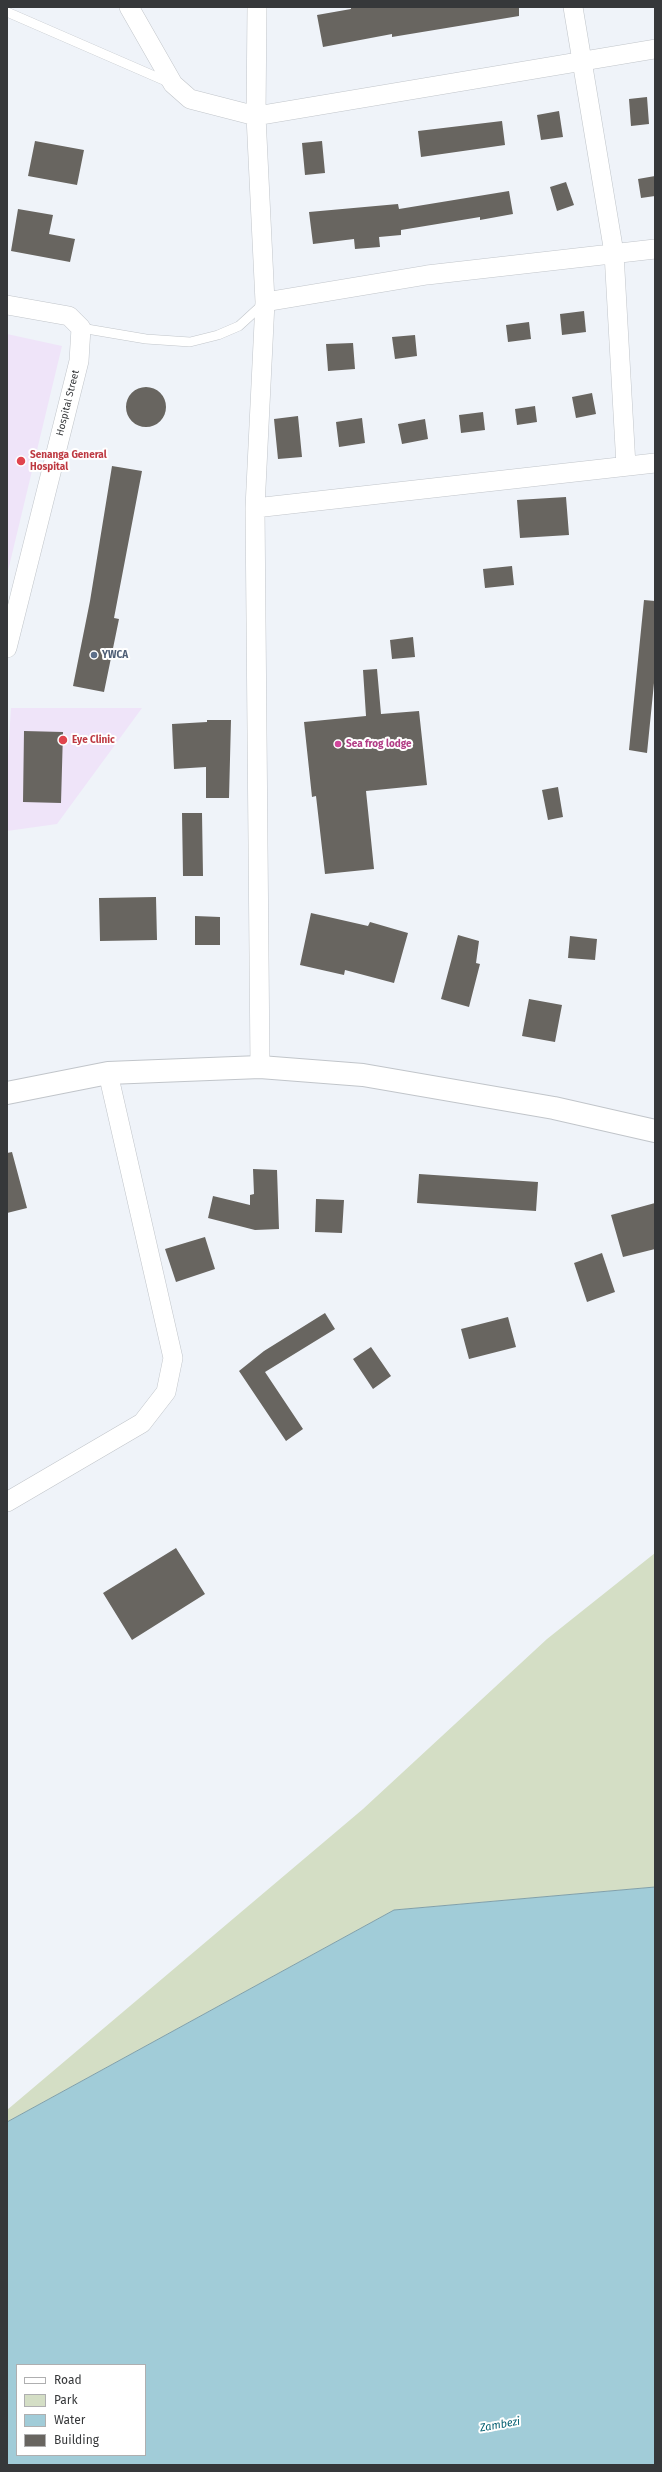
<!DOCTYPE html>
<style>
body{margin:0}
#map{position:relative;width:662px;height:2472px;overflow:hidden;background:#eff3f9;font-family:"Fira Sans",sans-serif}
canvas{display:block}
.frame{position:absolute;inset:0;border:8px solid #36383a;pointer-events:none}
.legend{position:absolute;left:16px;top:2364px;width:130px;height:92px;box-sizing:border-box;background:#fff;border:1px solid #afafb0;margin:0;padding:5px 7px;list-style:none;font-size:12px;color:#36383a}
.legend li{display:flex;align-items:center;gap:8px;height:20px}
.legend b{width:20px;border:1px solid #afafb0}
</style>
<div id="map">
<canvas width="662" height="2472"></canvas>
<div class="frame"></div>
<ul class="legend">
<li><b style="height:5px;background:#fff"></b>Road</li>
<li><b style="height:11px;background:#d4dec5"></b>Park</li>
<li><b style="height:11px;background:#a1ccd8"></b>Water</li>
<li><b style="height:11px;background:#686560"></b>Building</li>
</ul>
</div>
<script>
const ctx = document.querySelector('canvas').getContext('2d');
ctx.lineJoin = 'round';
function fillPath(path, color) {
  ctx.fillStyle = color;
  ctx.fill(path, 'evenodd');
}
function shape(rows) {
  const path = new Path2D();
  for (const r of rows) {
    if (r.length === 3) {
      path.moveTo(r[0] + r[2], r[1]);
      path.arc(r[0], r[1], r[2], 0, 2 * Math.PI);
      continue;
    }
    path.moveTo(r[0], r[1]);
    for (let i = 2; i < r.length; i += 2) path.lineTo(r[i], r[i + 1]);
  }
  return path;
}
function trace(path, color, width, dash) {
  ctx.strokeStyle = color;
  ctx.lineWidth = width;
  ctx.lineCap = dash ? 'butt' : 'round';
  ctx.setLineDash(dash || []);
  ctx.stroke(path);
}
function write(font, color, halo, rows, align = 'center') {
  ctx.font = font + ' "Fira Sans",sans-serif';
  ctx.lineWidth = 4;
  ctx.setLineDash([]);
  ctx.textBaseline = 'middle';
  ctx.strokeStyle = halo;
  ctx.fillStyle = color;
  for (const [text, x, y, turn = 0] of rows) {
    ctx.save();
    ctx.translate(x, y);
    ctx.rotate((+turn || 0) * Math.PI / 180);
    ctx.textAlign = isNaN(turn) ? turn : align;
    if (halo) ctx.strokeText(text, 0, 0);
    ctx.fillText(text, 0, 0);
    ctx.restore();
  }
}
fillPath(shape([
 [7,334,62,346,7,575],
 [11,708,142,708,57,824,7,831,7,772]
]), '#efe4f9');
fillPath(shape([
 [655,1553,655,1887,394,1910,7,2122,7,2110,363,1809,547,1639]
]), '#d4dec5');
const water = shape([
 [655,1887,655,2465,7,2465,7,2122,394,1910,655,1887],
 [17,2365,145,2365,145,2455,17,2455,17,2365]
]);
fillPath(water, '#a1ccd8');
trace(water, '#81a0a9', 1);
fillPath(shape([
 [351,7,519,7,519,16,392,37,392,34,323,47,317,15,351,9],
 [647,97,649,124,631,126,629,99],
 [559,111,563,137,541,140,537,115],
 [502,121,505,145,421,157,418,131],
 [35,141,84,150,77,185,28,176],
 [322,141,325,173,305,175,302,143],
 [655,176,655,196,641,198,638,179],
 [566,182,574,205,557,211,550,187],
 [509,191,513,214,480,220,480,217,401,230,401,235,379,237,380,247,355,249,354,239,313,244,309,212,398,204,399,209],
 [18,209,53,215,49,234,75,239,70,262,11,251],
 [584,311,586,332,562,335,560,314],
 [529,322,531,339,508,342,506,325],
 [415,335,417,356,395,359,392,337],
 [353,343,355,369,328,371,326,344],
 [146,407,20],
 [592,393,596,414,576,418,572,397],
 [535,406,537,422,517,425,515,409],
 [483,412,485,430,461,433,459,415],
 [298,416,302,457,278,459,274,419],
 [362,418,365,443,339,447,336,422],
 [425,419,428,439,402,444,398,424],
 [112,466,142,471,114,618,119,619,104,692,73,686,90,601],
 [566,497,569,535,520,538,517,500],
 [512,566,514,585,485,588,483,569],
 [644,600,655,601,655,673,647,753,629,750],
 [413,637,415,657,392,659,390,640],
 [377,669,381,714,419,711,427,785,366,791,374,869,325,874,316,796,312,797,304,722,366,716,363,670],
 [207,720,231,720,229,798,206,798,206,767,174,769,172,724,207,722],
 [24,731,63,732,61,803,23,802],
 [558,787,563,817,548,820,542,790],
 [182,813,202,813,203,876,183,876],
 [156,897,157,940,100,941,99,898],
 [311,913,368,926,370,922,408,933,394,983,345,970,344,975,300,965],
 [195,916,220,917,220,945,195,945],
 [458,935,479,941,476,963,480,964,469,1007,441,999],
 [570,936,597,939,595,960,568,958],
 [529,999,562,1005,555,1042,522,1036],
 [12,1152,27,1208,7,1213,7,1153],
 [253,1169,277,1170,279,1229,255,1230,208,1218,213,1196,250,1205,250,1195,254,1194],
 [419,1174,538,1182,536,1211,417,1203],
 [316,1199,344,1200,342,1233,315,1232],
 [655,1203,655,1249,623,1257,611,1215],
 [205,1237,215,1269,176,1282,165,1249],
 [602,1253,615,1292,587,1302,574,1263],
 [325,1313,335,1329,265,1372,303,1429,286,1441,239,1371,264,1351],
 [508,1317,516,1347,469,1359,461,1329],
 [371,1347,391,1376,373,1389,353,1359],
 [176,1548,205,1594,132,1640,103,1593]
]), '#686560');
const lane = shape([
 [7,12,168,82],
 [81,328,146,339,190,342,218,335,239,326,263,304]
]);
const street = shape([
 [129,7,173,84,190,99,256,116,655,49],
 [257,7,256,116,265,302,255,508,260,1067],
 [573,7,614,253,626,466],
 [265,302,427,275,655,249],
 [7,305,69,316,81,328,79,361,7,648],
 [255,508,655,463],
 [7,1502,142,1423,166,1392,173,1358,108,1073]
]);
const secondary = shape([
 [7,1093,108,1073,260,1067,363,1075,554,1108,655,1131]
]);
trace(lane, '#c1c5ca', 10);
trace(street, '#c1c5ca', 20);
trace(secondary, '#c1c5ca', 24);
trace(lane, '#fff', 9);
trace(street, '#fff', 19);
trace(secondary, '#fff', 22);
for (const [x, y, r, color] of [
 [21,461,5,"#e0444e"],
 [94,655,4,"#5c6f8a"],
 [63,740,5,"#e0444e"],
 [338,744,4,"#d1479c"]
]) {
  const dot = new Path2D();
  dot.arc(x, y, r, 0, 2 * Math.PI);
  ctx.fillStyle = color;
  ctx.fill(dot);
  trace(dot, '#fff', 1.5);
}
write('10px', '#36383a', '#fff', [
 ["Hospital Street",68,403,-76]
]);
write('bold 10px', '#be3a42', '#fff', [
 ["Senanga General",30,455],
 ["Hospital",30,467],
 ["Eye Clinic",72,740]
], 'left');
write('bold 10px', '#4e5e75', '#fff', [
 ["YWCA",102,655]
], 'left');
write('bold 10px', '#b23c85', '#fff', [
 ["Sea frog lodge",346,744]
], 'left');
write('italic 11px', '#076172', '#fff', [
 ["Zambezi",500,2425,-10]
]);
</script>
